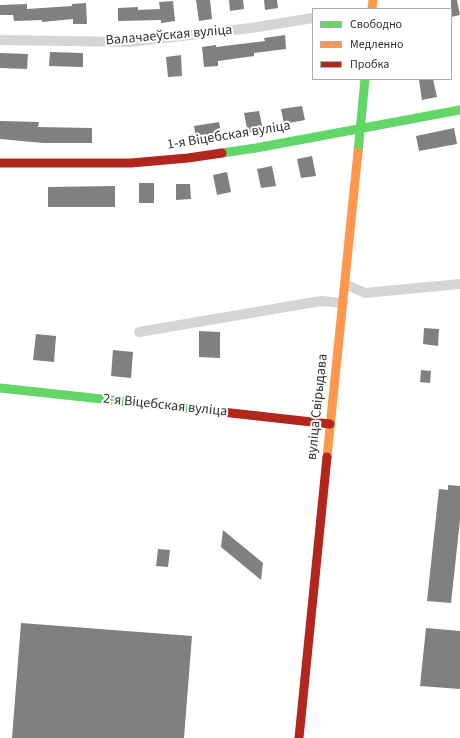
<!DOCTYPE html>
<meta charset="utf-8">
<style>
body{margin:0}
#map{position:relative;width:460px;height:738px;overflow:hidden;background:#fff;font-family:"Source Sans 3",sans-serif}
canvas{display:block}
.legend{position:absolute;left:312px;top:8px;width:140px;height:72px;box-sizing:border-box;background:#fff;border:1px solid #adadad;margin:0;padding:5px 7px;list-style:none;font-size:12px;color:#313131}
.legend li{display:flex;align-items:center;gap:8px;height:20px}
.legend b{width:20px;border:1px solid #adadad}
</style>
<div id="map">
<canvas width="460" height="738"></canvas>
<ul class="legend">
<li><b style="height:5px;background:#63d668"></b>Свободно</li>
<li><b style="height:5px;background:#ff974d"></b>Медленно</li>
<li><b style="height:5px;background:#b3261e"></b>Пробка</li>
</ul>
</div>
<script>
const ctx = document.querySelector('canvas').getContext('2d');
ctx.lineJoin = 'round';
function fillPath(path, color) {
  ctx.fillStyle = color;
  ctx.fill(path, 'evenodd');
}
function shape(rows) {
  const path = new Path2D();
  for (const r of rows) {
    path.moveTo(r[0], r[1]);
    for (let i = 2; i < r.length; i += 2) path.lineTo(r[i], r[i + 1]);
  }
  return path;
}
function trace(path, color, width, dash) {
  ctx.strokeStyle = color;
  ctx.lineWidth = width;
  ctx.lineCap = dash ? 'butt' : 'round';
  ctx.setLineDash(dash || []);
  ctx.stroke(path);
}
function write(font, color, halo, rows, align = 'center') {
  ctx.font = font + ' "Source Sans 3",sans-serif';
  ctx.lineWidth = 4;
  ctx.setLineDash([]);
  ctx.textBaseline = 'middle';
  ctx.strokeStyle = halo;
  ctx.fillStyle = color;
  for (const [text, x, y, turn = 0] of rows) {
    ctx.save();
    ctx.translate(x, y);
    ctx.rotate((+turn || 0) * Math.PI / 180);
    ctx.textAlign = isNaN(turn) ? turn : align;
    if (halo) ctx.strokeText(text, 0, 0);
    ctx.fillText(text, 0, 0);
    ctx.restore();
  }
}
fillPath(shape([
 [196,0,210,0,212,19,199,21],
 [229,0,243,0,244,9,230,11],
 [264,0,277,0,278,8,265,10],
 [451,0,457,0,460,15,451,17],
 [173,1,175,21,161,23,161,20,118,21,118,8,138,7,138,10,160,9,159,2],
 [86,3,87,24,73,24,73,19,42,22,42,20,14,21,13,15,0,15,0,5,27,4,27,9,72,6,72,4],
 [285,35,286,49,254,53,254,56,218,61,218,66,204,67,202,47,216,45,216,47,265,41,264,38],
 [50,52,83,53,83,67,49,66],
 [0,53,28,54,27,69,0,68],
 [181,55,182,76,168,77,166,57],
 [425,79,433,79,437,97,422,100,419,80],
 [302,106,305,120,284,124,281,109],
 [259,111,263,130,248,133,244,113],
 [0,121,39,122,38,127,92,128,92,143,43,143,0,139],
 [219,122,221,133,196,138,194,126],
 [454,128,457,144,419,151,416,136],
 [312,156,316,176,301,178,297,159],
 [272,166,276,186,261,188,257,169],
 [227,172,231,192,217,195,213,175],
 [139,183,154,183,154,203,139,203],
 [176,184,190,184,191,199,176,200],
 [115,186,115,207,48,207,48,187],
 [424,328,439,329,438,346,423,344],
 [199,331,220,332,220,358,199,357],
 [36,334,56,336,54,362,33,360],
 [113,350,133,352,131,378,111,376],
 [421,370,431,371,430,383,420,382],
 [448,485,460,486,460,520,451,603,427,601,439,489,448,490],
 [223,530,263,563,261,580,221,547],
 [158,549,170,550,168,567,156,566],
 [21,623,192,636,184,738,12,738],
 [426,628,460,631,460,689,420,686]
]), '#808080');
trace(shape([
 [0,40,130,42,251,28,313,18],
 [345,284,365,293,460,284],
 [139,332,321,301,343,303]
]), '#d5d5d5', 10);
trace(shape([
 [358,152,365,79],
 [222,153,256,148,460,110],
 [0,388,213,411]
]), '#63d668', 9);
trace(shape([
 [372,9,373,0],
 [327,457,358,152]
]), '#ff974d', 9);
trace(shape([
 [0,163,131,163,188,158,222,153],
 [213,411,330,424],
 [299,738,327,457]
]), '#b3261e', 9);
write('14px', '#313131', '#fff', [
 ["Валачаеўская вуліца",169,36,-5],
 ["1-я Віцебская вуліца",229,136,-9],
 ["2-я Віцебская вуліца",165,406,6],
 ["вуліца Свірыдава",318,407,-84]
]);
</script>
